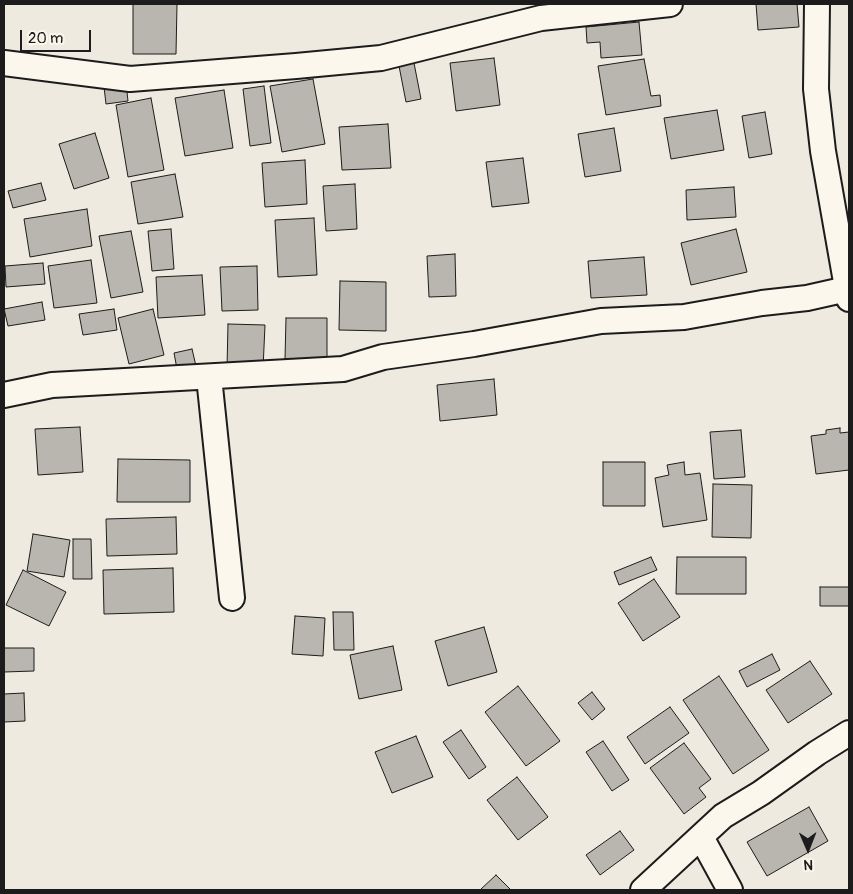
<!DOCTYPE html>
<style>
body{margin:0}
#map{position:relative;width:853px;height:894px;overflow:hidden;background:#eeeadf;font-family:Pangolin,sans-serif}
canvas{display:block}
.frame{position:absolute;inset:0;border:5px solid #1c1c1c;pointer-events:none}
.north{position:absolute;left:783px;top:824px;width:50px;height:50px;-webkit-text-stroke:4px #fbf7ec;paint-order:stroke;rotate:179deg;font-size:14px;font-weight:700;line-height:20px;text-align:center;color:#1c1c1c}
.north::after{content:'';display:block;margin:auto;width:18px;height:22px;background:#1c1c1c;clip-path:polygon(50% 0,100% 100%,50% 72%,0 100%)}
.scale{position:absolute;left:20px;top:30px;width:71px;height:22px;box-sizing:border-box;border:2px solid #1c1c1c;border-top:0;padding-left:6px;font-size:15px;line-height:18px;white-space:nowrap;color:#1c1c1c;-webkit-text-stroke:4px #fbf7ec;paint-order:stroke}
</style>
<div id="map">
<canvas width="853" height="894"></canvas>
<div class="frame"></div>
<div class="north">N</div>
<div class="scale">20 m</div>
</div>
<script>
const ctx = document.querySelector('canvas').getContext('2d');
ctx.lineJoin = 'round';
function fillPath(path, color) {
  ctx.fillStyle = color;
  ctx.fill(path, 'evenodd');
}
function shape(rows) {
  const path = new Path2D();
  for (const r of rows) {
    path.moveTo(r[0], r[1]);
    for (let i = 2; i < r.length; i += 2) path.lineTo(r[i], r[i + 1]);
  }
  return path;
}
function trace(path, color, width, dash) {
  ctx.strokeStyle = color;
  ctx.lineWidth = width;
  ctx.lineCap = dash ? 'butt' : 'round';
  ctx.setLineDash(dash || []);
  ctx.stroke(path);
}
const building = shape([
 [133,4,177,4,176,54,133,54,133,4],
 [756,4,797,4,799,27,758,30,756,4],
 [639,22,642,55,601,58,600,42,587,43,586,27,639,22],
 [494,58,500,105,456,111,450,63,494,58],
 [644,59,651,96,660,95,661,106,606,115,598,66,644,59],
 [414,63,421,99,406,102,399,66,414,63],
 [313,79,325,144,282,152,270,86,313,79],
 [126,83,128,101,106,104,104,87,126,83],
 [264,86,271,143,250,146,243,89,264,86],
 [224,90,233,148,185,156,175,98,224,90],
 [151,98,164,170,128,177,116,105,151,98],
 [717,110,724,150,671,159,664,118,717,110],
 [765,112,772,154,749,158,742,116,765,112],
 [388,124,391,168,342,170,339,127,388,124],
 [614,128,621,171,585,177,578,134,614,128],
 [95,133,109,178,74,189,59,144,95,133],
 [523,158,529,203,492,207,486,162,523,158],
 [305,160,307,204,265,207,262,163,305,160],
 [175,174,183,217,138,224,131,182,175,174],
 [41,183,46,200,13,208,8,191,41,183],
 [355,184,357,229,326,231,323,186,355,184],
 [734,187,736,217,687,220,686,190,734,187],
 [87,209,92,246,30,257,24,219,87,209],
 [314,218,317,275,278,277,275,220,314,218],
 [171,229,174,269,152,271,148,231,171,229],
 [736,229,747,272,691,285,681,243,736,229],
 [131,231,143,292,111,298,99,236,131,231],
 [455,254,456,296,429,297,427,256,455,254],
 [644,257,647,295,591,298,588,261,644,257],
 [91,260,97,303,54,308,48,266,91,260],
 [43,263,45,284,6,287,5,266,43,263],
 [257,266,258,310,222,311,220,267,257,266],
 [202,275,205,315,158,318,156,277,202,275],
 [340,281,386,282,386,331,339,330,340,281],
 [42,302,45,320,8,326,4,309,42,302],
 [114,309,117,330,83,335,79,314,114,309],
 [153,309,164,355,129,364,118,318,153,309],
 [286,318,327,318,327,360,285,359,286,318],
 [228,324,265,325,263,369,227,368,228,324],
 [192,349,196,366,177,369,174,353,192,349],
 [494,379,497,415,440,421,437,385,494,379],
 [80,427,83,472,38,475,35,429,80,427],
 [840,428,840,433,849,432,849,470,816,474,811,436,826,434,826,430,840,428],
 [741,430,745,477,714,479,710,432,741,430],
 [118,459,190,460,190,502,117,502,118,459],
 [603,462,645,462,645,506,603,506,603,462],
 [684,462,685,475,700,473,707,520,663,527,655,478,669,475,667,465,684,462],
 [713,484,752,485,751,538,712,537,713,484],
 [176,517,177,554,107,556,106,519,176,517],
 [33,534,70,540,64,577,27,571,33,534],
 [73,539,91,539,92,579,73,579,73,539],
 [651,557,657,570,619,585,614,572,651,557],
 [677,557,746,557,746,594,676,594,677,557],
 [173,568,174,612,104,614,103,570,173,568],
 [23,570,66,592,49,626,6,605,23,570],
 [654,579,680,617,643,641,618,603,654,579],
 [820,587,849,587,849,606,820,606,820,587],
 [333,612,353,612,354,650,334,650,333,612],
 [295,616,325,618,323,656,292,654,295,616],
 [484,627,497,672,448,686,435,641,484,627],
 [393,646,402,690,359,699,350,655,393,646],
 [4,648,34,648,34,671,4,672,4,648],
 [772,654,780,670,747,687,739,671,772,654],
 [810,661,832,694,788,723,766,690,810,661],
 [719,676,769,750,733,774,683,700,719,676],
 [518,686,560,741,526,766,485,712,518,686],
 [592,692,605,709,592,720,578,703,592,692],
 [24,693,25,721,4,722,4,694,24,693],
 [670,707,689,733,645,764,627,737,670,707],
 [461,730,486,767,469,779,443,742,461,730],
 [416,736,433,777,392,793,375,752,416,736],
 [603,741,629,780,612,791,586,752,603,741],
 [684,743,711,779,699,788,706,797,684,814,650,768,684,743],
 [517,777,548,817,518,840,487,800,517,777],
 [809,807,828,841,767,876,747,842,809,807],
 [620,831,634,850,600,875,586,855,620,831],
 [496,875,511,890,480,890,496,875]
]);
fillPath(building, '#b9b6af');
trace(building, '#1c1c1c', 1);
const minor = shape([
 [817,4,816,89,823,151,849,299],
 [4,63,130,79,296,66,381,58,541,18,670,4],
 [209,377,232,598],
 [4,395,52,385,343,369,383,357,474,344,601,321,684,317,762,303,807,298,847,289],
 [701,837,730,890],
 [643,890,723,816,761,793,817,753,849,733]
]);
trace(minor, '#1c1c1c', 28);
trace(minor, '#fbf7ec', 24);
</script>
